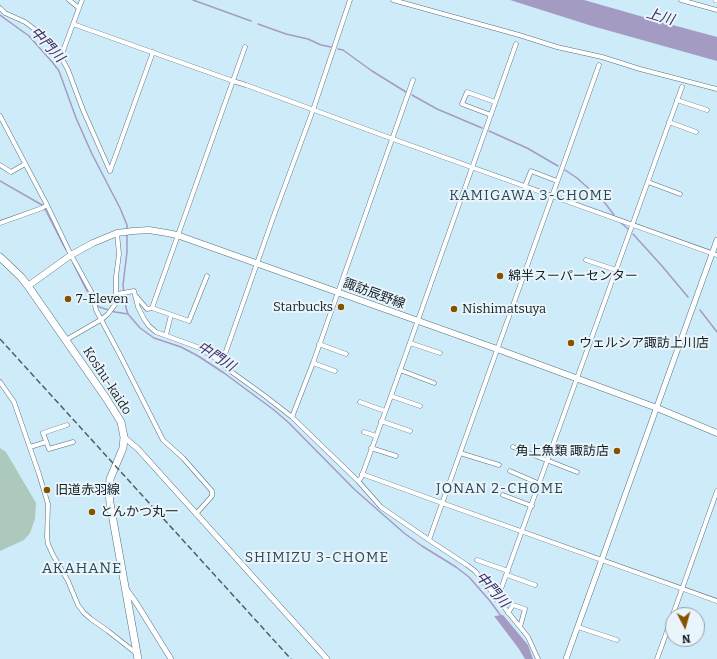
<!DOCTYPE html>
<meta charset="utf-8">
<style>
body{margin:0}
#map{position:relative;width:717px;height:659px;overflow:hidden;background:#ceebfa;font-family:Bitter,serif}
canvas{display:block}
.north{position:absolute;left:665px;top:607px;width:40px;height:40px;box-sizing:border-box;background:#e9f5fb;border:1px solid #949fa5;border-radius:50%;rotate:174deg;font-size:11px;font-weight:700;line-height:16px;text-align:center;color:#141f24}
.north::after{content:'';display:block;margin:auto;width:14px;height:18px;background:#875200;clip-path:polygon(50% 0,100% 100%,50% 72%,0 100%)}
</style>
<div id="map">
<canvas width="717" height="659"></canvas>
<div class="north">N</div>
</div>
<script>
const ctx = document.querySelector('canvas').getContext('2d');
ctx.lineJoin = 'round';
function fillPath(path, color) {
  ctx.fillStyle = color;
  ctx.fill(path, 'evenodd');
}
function shape(rows) {
  const path = new Path2D();
  for (const r of rows) {
    path.moveTo(r[0], r[1]);
    for (let i = 2; i < r.length; i += 2) path.lineTo(r[i], r[i + 1]);
  }
  return path;
}
function trace(path, color, width, dash) {
  ctx.strokeStyle = color;
  ctx.lineWidth = width;
  ctx.lineCap = dash ? 'butt' : 'round';
  ctx.setLineDash(dash || []);
  ctx.stroke(path);
}
function write(font, color, halo, rows, align = 'center') {
  ctx.font = font + ' Bitter,"Noto Sans JP",serif';
  ctx.lineWidth = 4;
  ctx.setLineDash([]);
  ctx.textBaseline = 'middle';
  ctx.strokeStyle = halo;
  ctx.fillStyle = color;
  for (const [text, x, y, turn = 0] of rows) {
    ctx.save();
    ctx.translate(x, y);
    ctx.rotate((+turn || 0) * Math.PI / 180);
    ctx.textAlign = isNaN(turn) ? turn : align;
    if (halo) ctx.strokeText(text, 0, 0);
    ctx.fillText(text, 0, 0);
    ctx.restore();
  }
}
fillPath(shape([
 [0,448,6,452,36,503,35,519,30,533,24,540,0,551]
]), '#acc9bb');
fillPath(shape([
 [510,0,584,0,647,18,717,37,717,61,592,26],
 [503,615,528,645,533,659,525,659,519,649,494,616]
]), '#a49bc3');
trace(shape([
 [193,0,251,21],
 [0,15,29,36,53,63,59,71,76,118,92,154,120,208,127,225,127,230],
 [258,24,286,34,308,39,321,45,331,47],
 [338,49,343,50,372,71,406,92],
 [412,95,437,109,482,128],
 [489,131,527,148,558,166],
 [565,170,577,178,605,203,614,215],
 [0,181,42,205,45,209,66,250],
 [620,222,628,229],
 [127,234,127,252,123,285,126,308,128,314,140,328,154,338,181,347,198,356,224,373,274,410,289,423,354,489,404,533,422,546,456,567,469,577,490,601,501,616],
 [633,234,662,266,688,297],
 [73,263,87,291,93,302],
 [96,304,99,307,115,312,128,314],
 [700,310,717,332]
]), '#a49bc3', 1.5);
const minor = shape([
 [69,0,79,8],
 [393,0,519,35,557,47,602,57,640,69,717,89],
 [681,0,717,10],
 [0,8,5,13,25,22,37,31,51,45,60,55,68,70,83,110,110,171],
 [73,24,233,81,246,85,393,139,717,255],
 [60,55,63,51,82,0],
 [677,100,707,110],
 [491,115,462,104,467,92,495,102],
 [0,116,47,205,71,255,93,295,96,310,121,357,163,440,183,458,212,491,212,496,196,514],
 [669,122,696,132],
 [0,165,11,172,25,164],
 [110,171,153,52],
 [648,182,680,194],
 [525,186,531,171,557,181],
 [0,223,42,208,47,205],
 [586,260,616,270],
 [117,294,134,291,138,307,144,319,149,326,156,332,200,348,221,362,229,370,265,396,292,417,358,481,381,507,429,540,467,565,475,571,528,637,538,659],
 [135,295,147,309,152,308,189,321,207,276],
 [152,308,245,47],
 [166,335,171,315],
 [66,340,102,319,108,314,116,303,116,277,119,254,117,233],
 [410,343,440,353],
 [319,344,346,354],
 [221,362,224,357,273,218,313,110,350,0],
 [313,363,335,371],
 [400,370,434,383],
 [0,382,14,402,39,474,48,504,47,537,48,544,53,555,68,581,78,605,84,613,91,619,108,631,136,653],
 [391,396,420,406],
 [360,402,385,411],
 [292,417,313,363,413,80],
 [381,421,410,431],
 [67,425,43,433,49,449,73,442],
 [364,432,376,436],
 [30,447,46,442],
 [513,447,577,472],
 [371,448,396,456],
 [460,453,499,465],
 [510,471,540,484],
 [362,474,442,503,717,601],
 [358,481,361,478,391,396,516,44],
 [503,495,532,506],
 [429,540,599,65],
 [477,560,508,571],
 [507,575,535,585],
 [497,600,682,87],
 [508,613,513,605,525,609,520,627],
 [578,627,617,640],
 [657,659,717,491]
]);
const tertiary = shape([
 [124,437,138,449,327,659],
 [126,589,135,601,171,659],
 [566,659,717,240]
]);
const secondary = shape([
 [716,0,717,0]
]);
const primary = shape([
 [28,286,71,255,93,243,117,233,133,231,149,230,167,233,177,235,497,349,657,408,717,433]
]);
const trunk = shape([
 [0,257,21,277,28,286,106,398,121,422,124,437,123,448,110,479,109,490,110,503,138,659]
]);
trace(minor, '#57717e', 5);
trace(tertiary, '#57717e', 6);
trace(secondary, '#57717e', 6);
trace(primary, '#57717e', 7);
trace(trunk, '#57717e', 8);
trace(minor, '#fff', 4);
trace(tertiary, '#fff', 5);
trace(secondary, '#fff', 5.5);
trace(primary, '#fff', 6);
trace(trunk, '#fff', 7);
trace(shape([
 [0,339,291,659]
]), '#4f5f67', 1.5, [6, 3]);
for (const [x, y, r, color] of [
 [500,276,4,"#875200"],
 [68,299,4,"#875200"],
 [341,307,4,"#875200"],
 [454,309,4,"#875200"],
 [571,343,4,"#875200"],
 [617,451,4,"#875200"],
 [47,490,4,"#875200"],
 [92,512,4,"#875200"]
]) {
  const dot = new Path2D();
  dot.arc(x, y, r, 0, 2 * Math.PI);
  ctx.fillStyle = color;
  ctx.fill(dot);
  trace(dot, '#e9f5fb', 1.5);
}
write('13px', '#141f24', '#e9f5fb', [
 ["綿半スーパーセンター",508,276],
 ["7-Eleven",76,299],
 ["Starbucks",333,307,"right"],
 ["Nishimatsuya",462,309],
 ["ウェルシア諏訪上川店",579,343],
 ["角上魚類 諏訪店",609,451,"right"],
 ["旧道赤羽線",55,490],
 ["とんかつ丸一",100,512]
], 'left');
write('13px', '#141f24', '#e9f5fb', [
 ["諏訪辰野線",374,294,20],
 ["Koshu-kaido",107,381,57]
]);
write('italic 14px', '#3c2d61', '#e9f5fb', [
 ["上川",660,17,16],
 ["中門川",47,45,47],
 ["中門川",216,357,33],
 ["中門川",492,590,49]
]);
ctx.letterSpacing = '1px';
write('14px', '#2d4652', '#e9f5fb', [
 ["KAMIGAWA 3-CHOME",531,196],
 ["JONAN 2-CHOME",500,489],
 ["SHIMIZU 3-CHOME",317,558]
]);
ctx.letterSpacing = '0px';
ctx.letterSpacing = '1px';
write('15px', '#2d4652', '#e9f5fb', [
 ["AKAHANE",82,569]
]);
ctx.letterSpacing = '0px';
</script>
